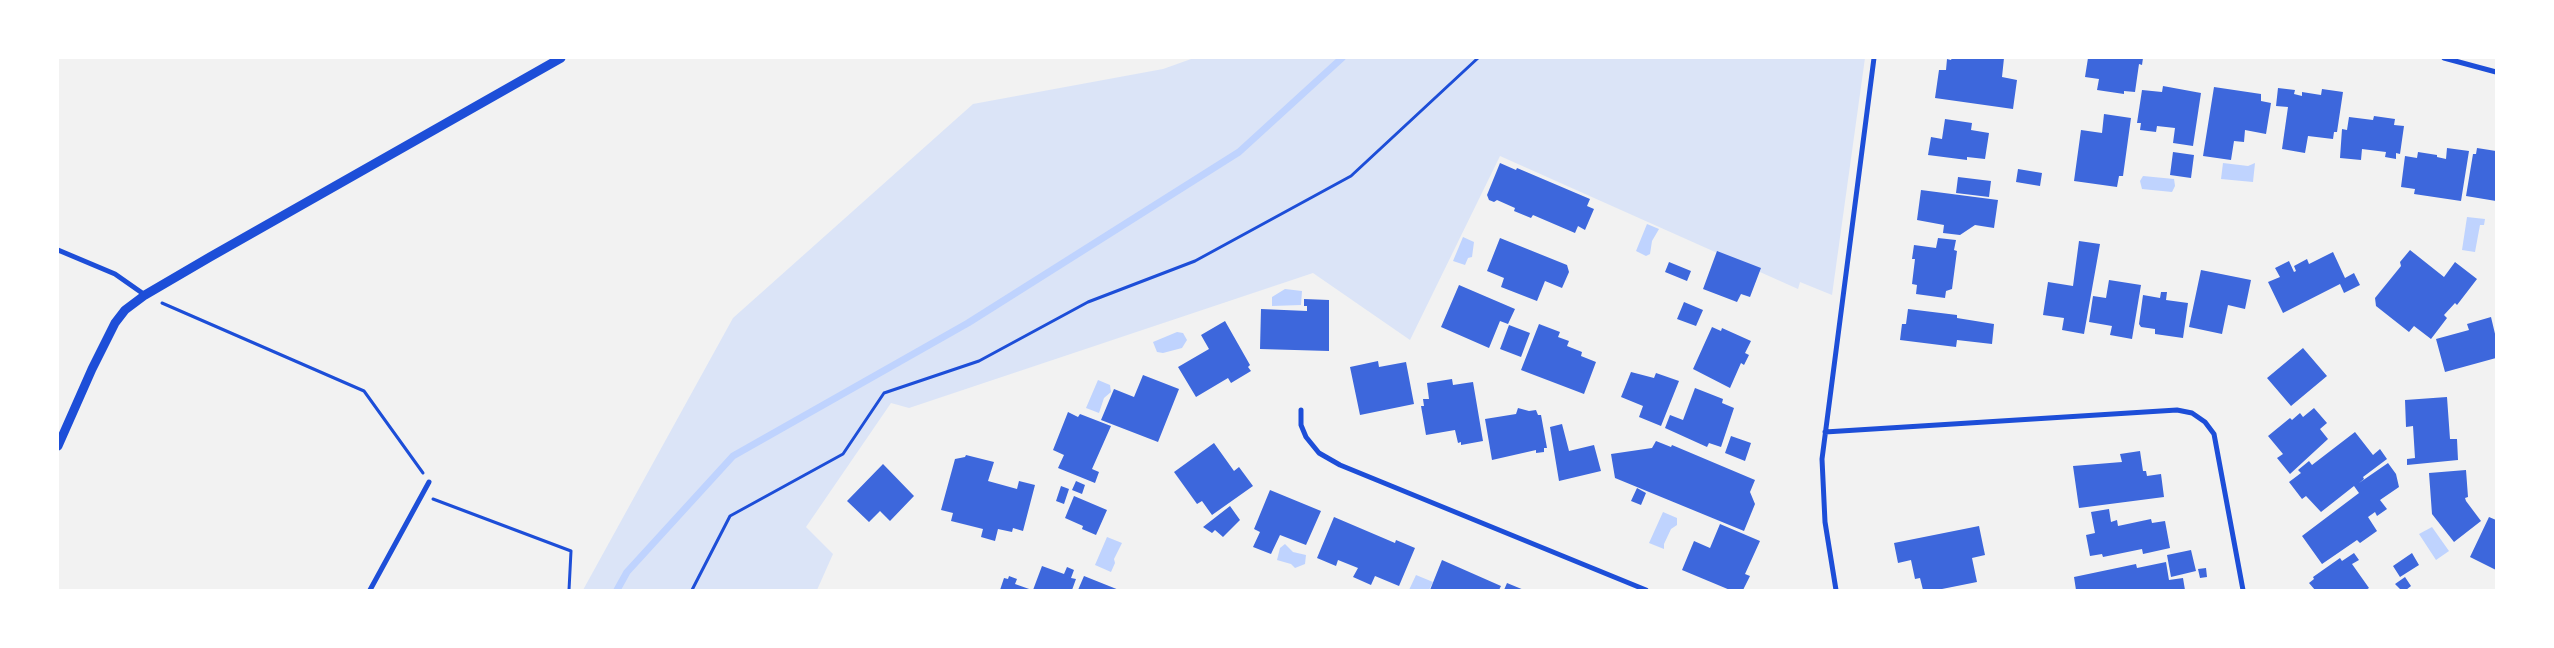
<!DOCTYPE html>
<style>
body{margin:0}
#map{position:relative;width:2554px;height:648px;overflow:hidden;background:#f2f2f2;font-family:"Open Sans",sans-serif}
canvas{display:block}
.frame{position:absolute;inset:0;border:59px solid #fff;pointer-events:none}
</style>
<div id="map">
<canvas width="2554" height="648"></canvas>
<div class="frame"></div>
</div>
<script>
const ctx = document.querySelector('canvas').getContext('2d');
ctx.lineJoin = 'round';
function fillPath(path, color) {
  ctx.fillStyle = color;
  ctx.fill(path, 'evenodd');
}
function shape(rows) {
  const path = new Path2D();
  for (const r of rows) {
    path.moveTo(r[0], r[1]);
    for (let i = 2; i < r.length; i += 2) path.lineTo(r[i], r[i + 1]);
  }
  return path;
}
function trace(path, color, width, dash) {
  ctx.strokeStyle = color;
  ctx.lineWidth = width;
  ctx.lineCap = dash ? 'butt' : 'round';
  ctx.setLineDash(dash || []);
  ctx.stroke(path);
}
fillPath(shape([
 [1194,58,1865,58,1832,295,1800,282,1798,289,1500,156,1410,340,1313,273,909,408,891,403,806,527,833,554,817,590,583,590,733,318,973,104,1163,69]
]), '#dbe4f7');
fillPath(shape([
 [2223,163,2248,166,2255,163,2253,182,2221,179],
 [2143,176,2174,179,2175,186,2172,192,2142,189,2140,181],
 [2467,217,2485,219,2484,225,2480,225,2475,252,2462,250],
 [1647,224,1659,229,1652,241,1650,254,1646,256,1636,251],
 [1463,237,1474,242,1472,257,1468,258,1465,265,1453,261],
 [1285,289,1302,291,1301,305,1272,306,1272,297],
 [1177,332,1183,333,1187,340,1182,348,1163,353,1157,352,1153,342],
 [1098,380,1110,385,1111,392,1104,398,1099,413,1086,408],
 [1663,512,1677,518,1677,525,1671,529,1664,544,1664,549,1649,543],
 [2432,527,2449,551,2436,560,2419,534],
 [1107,537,1122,543,1114,559,1115,563,1111,572,1095,565],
 [1285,544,1293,552,1306,555,1305,564,1295,568,1291,564,1277,560,1280,548],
 [1416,575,1433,582,1429,590,1409,590]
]), '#bfd3fe');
trace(shape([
 [617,590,627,572,733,456,968,323,1239,152,1342,58]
]), '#bfd3fe', 7);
fillPath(shape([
 [1952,58,2004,58,2002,77,2017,80,2013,109,1935,98,1939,70,1946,70,1947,59,1951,60],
 [2088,58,2143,58,2142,65,2139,64,2135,92,2124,91,2124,94,2097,90,2099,79,2085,77],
 [2163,86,2201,93,2193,146,2173,143,2175,128,2157,126,2156,132,2140,130,2141,123,2137,123,2142,90,2162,92],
 [2214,87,2261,94,2261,101,2271,103,2266,134,2245,130,2244,142,2234,141,2231,160,2203,156],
 [2278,88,2295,90,2294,94,2302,96,2302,92,2321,95,2322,89,2343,92,2337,132,2334,132,2333,139,2308,136,2305,153,2282,149,2288,107,2276,106],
 [2104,114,2131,118,2123,176,2119,176,2117,187,2074,181,2081,130,2102,133],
 [2374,116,2395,119,2394,125,2404,126,2400,154,2396,153,2396,159,2385,157,2386,152,2362,149,2361,160,2340,158,2342,129,2347,130,2349,117,2373,120],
 [1945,119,1972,123,1971,130,1989,133,1985,159,1967,157,1967,160,1928,155,1931,137,1942,139],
 [2447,148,2469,151,2461,201,2414,194,2415,189,2401,187,2405,156,2417,158,2418,152,2437,155,2437,157,2446,159],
 [2477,148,2496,151,2496,201,2466,196,2473,154,2476,154],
 [2173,152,2194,155,2191,178,2170,175],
 [1500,163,1516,170,1517,168,1590,199,1587,206,1594,209,1585,230,1578,226,1575,233,1533,215,1531,218,1514,211,1515,208,1497,200,1494,202,1489,200,1487,195],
 [2018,169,2042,173,2040,186,2016,182],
 [1958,177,1991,181,1989,197,1956,193],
 [1921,190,1998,200,1994,228,1975,225,1960,235,1943,233,1944,225,1917,220],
 [1500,238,1567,265,1569,272,1562,288,1545,281,1537,301,1501,287,1504,278,1487,271],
 [1938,238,1956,240,1954,250,1957,251,1952,289,1946,291,1945,298,1916,294,1917,285,1912,284,1915,259,1912,259,1914,245,1936,248],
 [2079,241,2100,244,2084,334,2062,330,2064,318,2043,315,2048,282,2073,286],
 [2410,250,2444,277,2455,262,2477,279,2457,305,2455,303,2444,315,2447,318,2431,339,2414,326,2409,332,2376,306,2375,298,2401,266,2400,262],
 [1717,251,1761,268,1750,297,1741,294,1737,302,1703,289],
 [2333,252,2345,278,2354,273,2360,285,2344,293,2340,284,2283,313,2268,282,2280,277,2275,268,2289,261,2294,272,2296,271,2294,266,2307,259,2309,264],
 [1669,262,1691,271,1687,281,1665,272],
 [2201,270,2251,280,2245,309,2228,305,2222,334,2189,327],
 [2109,280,2141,285,2132,339,2110,335,2112,326,2089,322,2093,296,2106,298],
 [1459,285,1515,309,1508,324,1500,321,1489,348,1441,327],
 [2161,292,2167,292,2166,300,2188,303,2183,338,2155,334,2155,329,2141,327,2139,324,2143,295,2160,298],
 [1304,299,1329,300,1329,351,1260,349,1261,309,1307,311,1307,306,1304,306],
 [1684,302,1703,310,1696,326,1677,319],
 [1908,309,1957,315,1957,318,1994,324,1992,344,1957,340,1956,347,1900,340,1902,324,1906,324],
 [2491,317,2496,338,2496,358,2445,372,2436,339,2469,330,2467,324],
 [1225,321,1250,365,1248,367,1251,371,1231,383,1228,378,1196,397,1178,367,1209,349,1201,335],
 [1539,324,1560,332,1558,337,1569,341,1567,346,1582,352,1581,356,1596,362,1584,394,1521,370],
 [1509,325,1530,333,1521,357,1500,349],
 [1712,327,1721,331,1722,328,1751,341,1745,353,1749,355,1744,365,1741,363,1730,388,1693,369],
 [2303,348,2327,376,2291,406,2267,378],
 [1378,361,1379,367,1406,362,1414,404,1360,415,1350,367],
 [1631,372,1654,378,1656,373,1679,381,1661,426,1639,417,1643,406,1621,397],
 [1143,375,1179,389,1158,442,1101,420,1114,389,1134,397],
 [1452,379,1453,385,1473,382,1483,441,1461,445,1461,442,1458,443,1455,430,1426,435,1421,406,1424,406,1423,399,1429,399,1427,383],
 [1695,388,1723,399,1722,403,1734,408,1721,447,1709,443,1707,447,1665,428,1670,415,1683,420],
 [2447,397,2450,439,2457,439,2458,460,2407,465,2407,459,2415,458,2413,426,2406,427,2405,400],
 [1518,408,1529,411,1536,410,1538,415,1541,415,1547,448,1544,448,1544,452,1536,453,1536,450,1492,460,1485,419,1516,414],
 [2314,408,2327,423,2320,429,2328,439,2290,474,2277,458,2283,454,2268,436,2290,418,2292,420,2300,413,2303,417],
 [1068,412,1078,417,1080,414,1111,426,1092,469,1099,472,1095,483,1058,468,1064,455,1053,450],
 [1562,424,1569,451,1594,445,1601,471,1559,481,1550,427],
 [2355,432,2373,455,2380,449,2387,459,2363,477,2364,479,2359,483,2388,463,2396,474,2399,487,2380,500,2387,509,2377,516,2375,512,2368,517,2377,531,2360,543,2357,540,2322,564,2302,536,2359,493,2354,486,2321,512,2306,496,2302,499,2289,482,2301,473,2298,470,2309,461,2312,465],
 [1731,436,1751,443,1745,461,1725,453],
 [1656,441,1671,447,1672,445,1755,480,1750,492,1755,504,1744,531,1615,478,1611,454,1652,448],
 [1214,443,1234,471,1239,467,1253,486,1212,515,1202,501,1197,504,1174,472],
 [2140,451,2143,471,2146,471,2147,476,2161,474,2164,497,2079,508,2073,466,2122,462,2120,454],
 [966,455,994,462,988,481,1017,489,1019,481,1035,485,1023,531,1013,528,1012,532,998,529,995,541,981,537,983,529,951,521,953,513,941,510,955,459,965,457],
 [883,464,914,496,890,521,880,511,869,522,847,501],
 [2466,470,2468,497,2465,498,2466,501,2481,521,2454,542,2432,514,2429,473],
 [1076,481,1085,485,1082,494,1072,490],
 [1061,486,1069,489,1064,504,1056,501],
 [1637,488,1646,493,1641,505,1631,501],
 [1270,490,1321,511,1306,545,1280,535,1271,554,1253,547,1260,532,1254,529],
 [1074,496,1107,510,1096,535,1082,529,1083,526,1065,518],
 [1230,506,1240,520,1223,537,1215,530,1212,533,1203,527],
 [2109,509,2111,522,2117,520,2118,526,2151,519,2152,523,2165,521,2170,548,2143,554,2142,549,2103,557,2102,554,2090,556,2086,535,2095,533,2091,512],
 [1334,517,1395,543,1396,540,1415,548,1399,586,1375,576,1371,585,1353,577,1358,568,1338,560,1336,566,1317,558],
 [2489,517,2496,520,2496,570,2470,557],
 [1720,524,1760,541,1745,574,1750,576,1743,590,1730,590,1682,570,1694,541,1710,548],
 [1979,526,1985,555,1972,558,1977,582,1937,590,1923,590,1920,578,1915,579,1911,560,1898,563,1894,543],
 [2191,550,2196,571,2171,577,2167,555],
 [2354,553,2359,560,2352,564,2369,588,2366,590,2315,590,2309,583,2314,579,2313,577,2340,558,2342,561],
 [2412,553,2419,565,2400,577,2393,566],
 [1442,560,1501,586,1499,590,1430,590],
 [2166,562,2169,580,2183,578,2185,590,2076,590,2074,577,2136,564,2137,568],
 [1042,566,1064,574,1067,567,1074,570,1071,578,1076,579,1072,590,1033,590],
 [2206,568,2207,577,2200,578,2198,569],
 [1009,576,1017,579,1015,584,1032,590,1000,590,1004,578,1008,579],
 [1084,576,1119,590,1078,590],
 [2405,577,2411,586,2406,590,2401,590,2395,584],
 [1507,583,1524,590,1504,590]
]), '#3d67dc');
trace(shape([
 [162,303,364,391,423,473],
 [433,499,571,551,569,590],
 [692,590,730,516,843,454,884,393,979,361,1088,302,1195,261,1351,176,1478,58]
]), '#1d4ed8', 3);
trace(shape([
 [2444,58,2496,72],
 [58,250,115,274,145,295],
 [1301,410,1301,425,1306,437,1319,453,1340,465,1646,590],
 [1825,432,2177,410,2192,413,2205,422,2214,434,2243,590],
 [370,590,429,482],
 [1836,590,1825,522,1822,459,1874,58]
]), '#1d4ed8', 5);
trace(shape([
 [58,446,92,369,115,323,125,310,145,295,210,257,561,58]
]), '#1d4ed8', 9);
</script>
